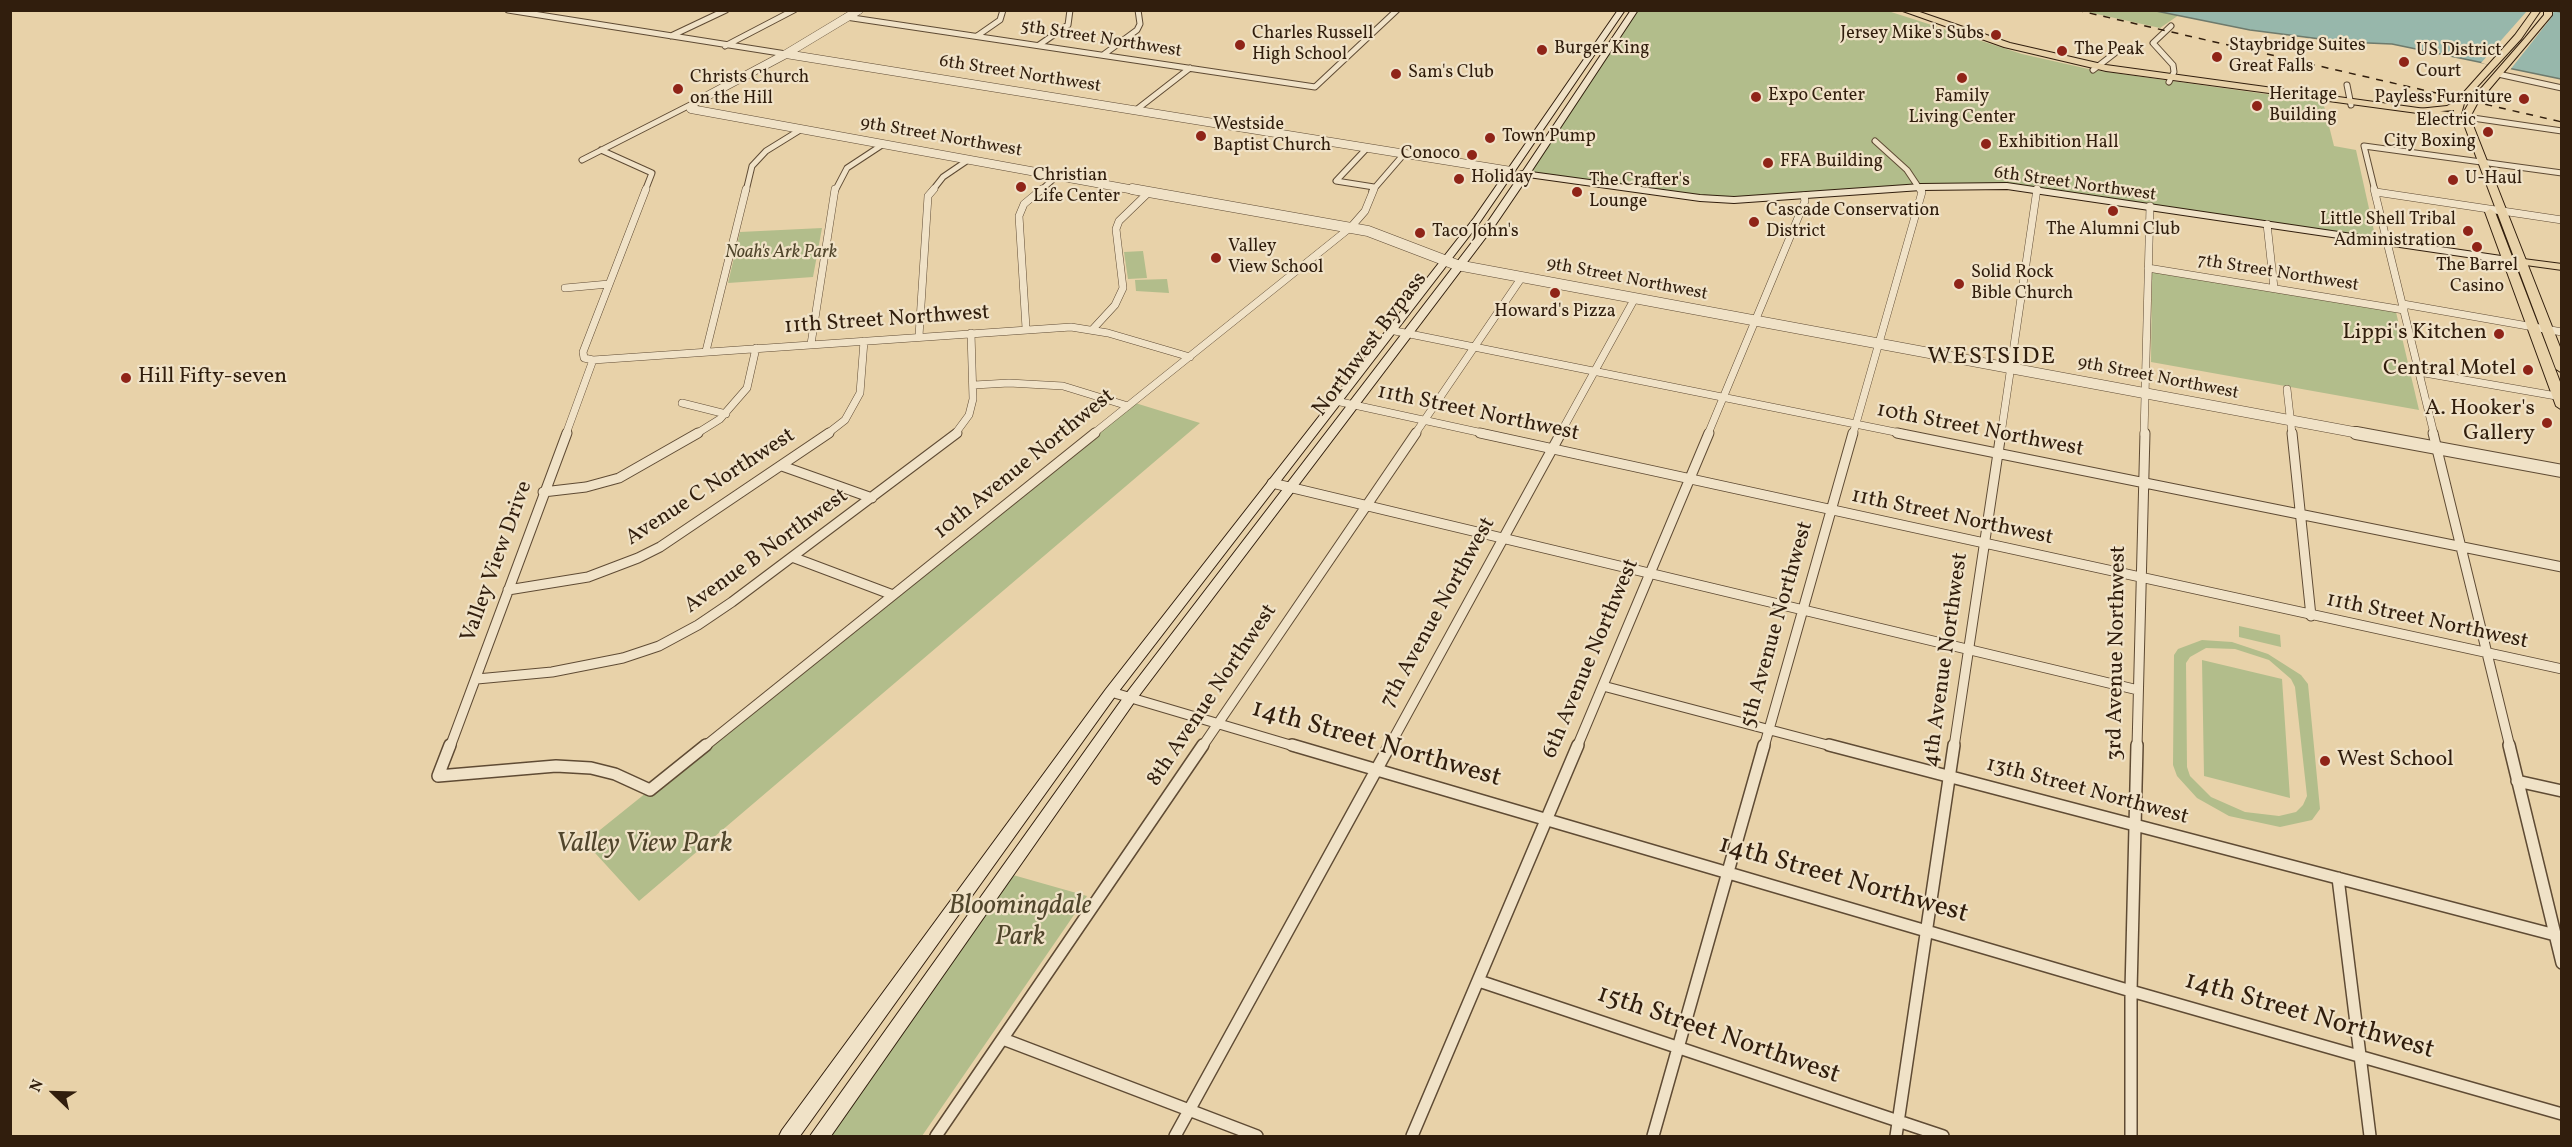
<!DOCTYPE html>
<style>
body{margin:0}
#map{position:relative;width:2572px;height:1147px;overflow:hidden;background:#e8d2a9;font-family:Vollkorn,serif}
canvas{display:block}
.frame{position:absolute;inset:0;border:12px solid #311e0d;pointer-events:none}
.north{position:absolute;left:24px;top:1063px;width:60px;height:60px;-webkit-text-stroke:4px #f0e2c7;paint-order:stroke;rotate:293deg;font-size:16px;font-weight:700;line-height:24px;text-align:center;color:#311e0d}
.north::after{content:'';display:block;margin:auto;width:21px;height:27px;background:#311e0d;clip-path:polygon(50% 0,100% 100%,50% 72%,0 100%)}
</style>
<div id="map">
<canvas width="2572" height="1147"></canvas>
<div class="frame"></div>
<div class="north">N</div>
</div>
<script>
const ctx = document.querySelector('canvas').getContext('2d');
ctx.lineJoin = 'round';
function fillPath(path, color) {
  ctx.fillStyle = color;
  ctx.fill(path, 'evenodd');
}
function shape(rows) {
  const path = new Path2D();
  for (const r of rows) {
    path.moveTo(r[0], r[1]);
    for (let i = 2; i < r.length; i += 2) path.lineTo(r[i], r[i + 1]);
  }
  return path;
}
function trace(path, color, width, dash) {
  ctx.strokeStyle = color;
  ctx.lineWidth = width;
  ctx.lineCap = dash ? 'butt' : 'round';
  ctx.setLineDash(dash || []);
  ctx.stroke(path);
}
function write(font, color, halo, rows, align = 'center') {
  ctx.font = font + ' Vollkorn,serif';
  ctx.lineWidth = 4.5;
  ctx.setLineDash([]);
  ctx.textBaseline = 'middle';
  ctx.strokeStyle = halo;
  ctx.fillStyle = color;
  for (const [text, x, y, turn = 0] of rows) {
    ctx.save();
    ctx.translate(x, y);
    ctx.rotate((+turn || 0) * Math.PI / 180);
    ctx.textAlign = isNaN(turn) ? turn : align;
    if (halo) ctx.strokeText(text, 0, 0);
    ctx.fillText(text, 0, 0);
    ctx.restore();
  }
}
fillPath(shape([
 [2156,10,2179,15,2160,28,2083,11],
 [1635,11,1888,11,2022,54,2093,70,2323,102,2334,146,2356,150,2376,240,1982,185,1734,200,1526,174],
 [822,228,813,277,728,283,740,232],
 [1143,251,1147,278,1128,279,1124,252],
 [2152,272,2396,312,2419,410,2151,362],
 [1167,279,1169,293,1136,291,1135,280],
 [1132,402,1200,423,639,901,585,842],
 [2239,626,2280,635,2281,647,2239,637],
 [2202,640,2232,642,2268,654,2301,675,2308,684,2320,809,2312,820,2280,827,2229,816,2197,798,2177,776,2173,765,2174,655,2178,649],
 [2206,648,2235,649,2269,660,2291,679,2295,687,2307,796,2303,805,2296,812,2279,816,2245,812,2211,797,2190,776,2187,767,2186,663,2190,657],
 [2202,660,2282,679,2290,798,2204,776],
 [1006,873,1087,896,922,1136,827,1136]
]), '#b2bd8b');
const water = shape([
 [2550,10,2561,12,2561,79,2392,44,2344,42,2250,30,2156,11,2550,10]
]);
fillPath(water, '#97b7ab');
trace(water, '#6e7a6c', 1.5);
fillPath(shape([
 [2527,11,2554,11,2551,18,2510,70,2481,63]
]), '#e8d2a9');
const minorFar3 = shape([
 [508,10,786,54],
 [846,17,1315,87,1397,10],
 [671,36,726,10],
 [977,36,1000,20,1003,10],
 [1039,45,1068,25,1070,10],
 [725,46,794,10],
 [1103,55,1137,30,1140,24,1138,10],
 [2093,70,2115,53],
 [2498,74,2562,88],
 [2169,82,2174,72,2173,65,2153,43,2171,26],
 [2347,85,2351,105],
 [1136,110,1190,68],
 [2466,117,2562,131],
 [1875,141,1907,170,1921,191],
 [1367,148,1336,181,1374,187],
 [601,150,652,173,645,191],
 [582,160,694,103],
 [746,191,752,166,766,151,800,130],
 [835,191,847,168,882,145],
 [932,191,943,177,968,160],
 [1040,191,1058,175],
 [1372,191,1404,154],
 [2375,191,2364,146,2562,173]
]);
const minorFar2 = shape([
 [646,189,583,352,584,358,593,360,1071,327,1108,333,1190,357],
 [2374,189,2434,434],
 [2376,192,2562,220],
 [2267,224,2274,288],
 [2148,268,2404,310],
 [565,288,609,284],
 [2403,304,2562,332],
 [1026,328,1019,216,1024,204,1042,189],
 [1092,330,1115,305,1123,288,1116,229,1119,221,1149,192],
 [1390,330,1905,434],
 [919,336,928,196,934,189],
 [811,344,835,189],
 [706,351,746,189],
 [2419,372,2562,397],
 [974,385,1009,383,1063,386,1128,406],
 [2287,389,2292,434],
 [1336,401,1487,434],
 [682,403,726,414],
 [566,434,593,360],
 [696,434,720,419,747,388,756,348],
 [827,434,845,420,860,393,864,341],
 [955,434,969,415,973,399,971,333],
 [1093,434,1351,227,1365,211,1374,189],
 [1415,434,1522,277],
 [1560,434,1635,298],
 [1708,434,1805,201,1804,196],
 [1853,434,1922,192,1920,189],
 [2001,434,2037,189],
 [2144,434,2150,206]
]);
const minorFar1 = shape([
 [1480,433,2562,669],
 [1897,433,2562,567],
 [2292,433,2311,616],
 [2433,433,2510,747],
 [782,466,872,498],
 [1272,483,2138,690],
 [543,492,586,487,619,478,698,433],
 [792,557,893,595],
 [508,590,588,577,638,558,660,547,829,433],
 [477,679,552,672,623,658,659,646,698,625,732,602,957,433],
 [1603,686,1835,747],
 [1111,692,1297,747],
 [450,747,567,433],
 [704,747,1095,433],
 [1202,747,1416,433],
 [1389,747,1561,433],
 [1577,747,1709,433],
 [1764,747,1853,433],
 [1954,747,2001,433],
 [2137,747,2145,433]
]);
const minor = shape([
 [450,745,438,776,556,766,591,768,615,774,650,790,706,745],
 [1292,745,2131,991,2562,1114],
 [1829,745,2559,936],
 [2509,745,2562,963],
 [2517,781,2562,791],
 [2338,878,2370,1136],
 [1479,981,1943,1136],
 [1003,1039,1257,1136],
 [936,1136,1203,745],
 [1175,1136,1390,745],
 [1412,1136,1578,745],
 [1653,1136,1764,745],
 [1896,1136,1954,745],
 [2131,1136,2131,991,2137,745]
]);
const tertiaryFar2 = shape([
 [859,10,786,54,694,103,691,109,1140,191],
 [786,54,1511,171]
]);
const tertiaryFar1 = shape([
 [1132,189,1368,231,1457,265,2364,434]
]);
const tertiary = shape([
 [2356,433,2562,471]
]);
const secondary = shape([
 [1618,10,1625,10,1480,222,1116,695,800,1136,779,1136,782,1130,1106,689,1474,218,1618,10],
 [1631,10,1638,10,1531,172,1700,195,1734,197,1921,184,2007,183,2508,257,2513,260,2508,263,2007,189,1921,190,1734,203,1700,201,1528,177,1496,224,1135,701,831,1136,810,1136,1125,695,1489,220,1519,176,1514,173,1523,171,1631,10]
]);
const primary = shape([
 [2533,10,2541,10,2521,39,2465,100,2460,118,2454,118,2454,110,2418,113,2418,109,2447,106,2456,101,2515,35,2533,10],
 [2544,10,2552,10,2552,15,2477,104,2469,119,2463,119,2461,117,2470,101,2525,38,2544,15,2544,10],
 [2508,257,2562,264,2562,270,2504,262,2504,258,2508,257]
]);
const trunk = shape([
 [1900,10,1914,10,2010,43,2106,65,2469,115,2562,352,2562,373,2556,369,2462,119,2106,71,2004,47,1900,10],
 [2490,209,2495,212,2562,387,2562,410,2556,406,2485,212,2490,209]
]);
trace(minorFar3, '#5f4b34', 7);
trace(minorFar2, '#5f4b34', 8);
trace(minorFar1, '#5f4b34', 11);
trace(minor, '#5f4b34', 14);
trace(tertiaryFar2, '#5f4b34', 9);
trace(tertiaryFar1, '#5f4b34', 11);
trace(tertiary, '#5f4b34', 14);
trace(secondary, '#311e0d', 2);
trace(primary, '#311e0d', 2);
trace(trunk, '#311e0d', 2);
trace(minorFar3, '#f0e2c7', 5);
trace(minorFar2, '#f0e2c7', 7);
trace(minorFar1, '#f0e2c7', 9);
trace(minor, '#f0e2c7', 11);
trace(tertiaryFar2, '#f0e2c7', 8);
trace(tertiaryFar1, '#f0e2c7', 10);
trace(tertiary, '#f0e2c7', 12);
fillPath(secondary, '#f0e2c7');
fillPath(primary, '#e8d2a9');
fillPath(trunk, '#e8d2a9');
trace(shape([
 [2076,10,2562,122]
]), '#311e0d', 1.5, [7, 7]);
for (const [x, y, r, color] of [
 [1996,35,6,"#8f2418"],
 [1240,45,6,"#8f2418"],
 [1542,50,6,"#8f2418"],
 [2062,51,6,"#8f2418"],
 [2217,57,6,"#8f2418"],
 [2404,62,6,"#8f2418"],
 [1396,74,6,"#8f2418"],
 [1962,78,6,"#8f2418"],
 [678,89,6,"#8f2418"],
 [1756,97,6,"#8f2418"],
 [2524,99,6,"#8f2418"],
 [2257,106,6,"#8f2418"],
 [2488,132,6,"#8f2418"],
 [1201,136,6,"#8f2418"],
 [1490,138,6,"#8f2418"],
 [1986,144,6,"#8f2418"],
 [1472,155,6,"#8f2418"],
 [1768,163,6,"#8f2418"],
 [1459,179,6,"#8f2418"],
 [2453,180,6,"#8f2418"],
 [1021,187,6,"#8f2418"],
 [1577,192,6,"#8f2418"],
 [2113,211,6,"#8f2418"],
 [1754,222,6,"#8f2418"],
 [2468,231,6,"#8f2418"],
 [1420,233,6,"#8f2418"],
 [2477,247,6,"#8f2418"],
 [1216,258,6,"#8f2418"],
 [1959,284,6,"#8f2418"],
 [1555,293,6,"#8f2418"],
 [2499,334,6,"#8f2418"],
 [2528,370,6,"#8f2418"],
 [126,378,6,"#8f2418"],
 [2547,423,6,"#8f2418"],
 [2325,761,6,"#8f2418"]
]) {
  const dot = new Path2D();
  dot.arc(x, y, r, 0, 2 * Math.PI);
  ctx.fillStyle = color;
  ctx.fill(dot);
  trace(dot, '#f0e2c7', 2);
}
write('18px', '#311e0d', '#f0e2c7', [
 ["Charles Russell",1252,35],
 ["High School",1252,56],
 ["Jersey Mike's Subs",1984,35,"right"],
 ["Staybridge Suites",2229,47],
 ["Great Falls",2229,68],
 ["Burger King",1554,50],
 ["The Peak",2074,51],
 ["US District",2416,52],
 ["Court",2416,73],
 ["Sam's Club",1408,74],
 ["Christs Church",690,79],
 ["on the Hill",690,100],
 ["Heritage",2269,96],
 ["Building",2269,117],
 ["Expo Center",1768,97],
 ["Family",1962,98,"center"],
 ["Living Center",1962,119,"center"],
 ["Payless Furniture",2512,99,"right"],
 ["Electric",2476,122,"right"],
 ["City Boxing",2476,143,"right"],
 ["Westside",1213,126],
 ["Baptist Church",1213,147],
 ["Town Pump",1502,138],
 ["Exhibition Hall",1998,144],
 ["Conoco",1460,155,"right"],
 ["FFA Building",1780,163],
 ["Christian",1033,177],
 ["Life Center",1033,198],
 ["Holiday",1471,179],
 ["U-Haul",2465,180],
 ["The Crafter's",1589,182],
 ["Lounge",1589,203],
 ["Cascade Conservation",1766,212],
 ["District",1766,233],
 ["Little Shell Tribal",2456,221,"right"],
 ["Administration",2456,242,"right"],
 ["The Alumni Club",2113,231,"center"],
 ["Taco John's",1432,233],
 ["Valley",1228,248],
 ["View School",1228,269],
 ["The Barrel",2477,267,"center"],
 ["Casino",2477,288,"center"],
 ["Solid Rock",1971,274],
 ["Bible Church",1971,295],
 ["Howard's Pizza",1555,313,"center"]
], 'left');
write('18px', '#311e0d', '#f0e2c7', [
 ["5th Street Northwest",1101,40,9],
 ["6th Street Northwest",1020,75,9],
 ["9th Street Northwest",941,138,10],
 ["6th Street Northwest",2075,185,8],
 ["7th Street Northwest",2278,274,9],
 ["9th Street Northwest",1627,280,11],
 ["9th Street Northwest",2158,379,11]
]);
write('italic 18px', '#51462c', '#f0e2c7', [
 ["Noah's Ark Park",781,254]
]);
write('22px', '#311e0d', '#f0e2c7', [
 ["11th Street Northwest",887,321,-4],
 ["Northwest Bypass",1371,345,-53],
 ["11th Street Northwest",1478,414,12],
 ["10th Street Northwest",1980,431,11],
 ["10th Avenue Northwest",1025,465,-39],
 ["Avenue C Northwest",711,488,-33],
 ["11th Street Northwest",1952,518,12],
 ["Avenue B Northwest",767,552,-36],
 ["Valley View Drive",498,562,-70],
 ["7th Avenue Northwest",1439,613,-61],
 ["11th Street Northwest",2427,622,12],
 ["5th Avenue Northwest",1778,625,-74],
 ["3rd Avenue Northwest",2118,653,-89],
 ["6th Avenue Northwest",1592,659,-67],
 ["4th Avenue Northwest",1947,660,-82],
 ["8th Avenue Northwest",1213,696,-56],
 ["13th Street Northwest",2087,792,15]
]);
write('22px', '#311e0d', '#f0e2c7', [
 ["Lippi's Kitchen",2487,334],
 ["Central Motel",2516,370],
 ["Hill Fifty-seven",138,378,"left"],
 ["A. Hooker's",2535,410],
 ["Gallery",2535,435],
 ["West School",2337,761,"left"]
], 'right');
ctx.letterSpacing = '1.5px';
write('24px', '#311e0d', '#f0e2c7', [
 ["WESTSIDE",1992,359]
]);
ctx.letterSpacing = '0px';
write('27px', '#311e0d', '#f0e2c7', [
 ["14th Street Northwest",1376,745,16],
 ["14th Street Northwest",1843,881,16],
 ["14th Street Northwest",2309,1017,16],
 ["15th Street Northwest",1718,1036,19]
]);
write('italic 27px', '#51462c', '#f0e2c7', [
 ["Valley View Park",644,846],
 ["Bloomingdale",1020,908],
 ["Park",1020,939]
]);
</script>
